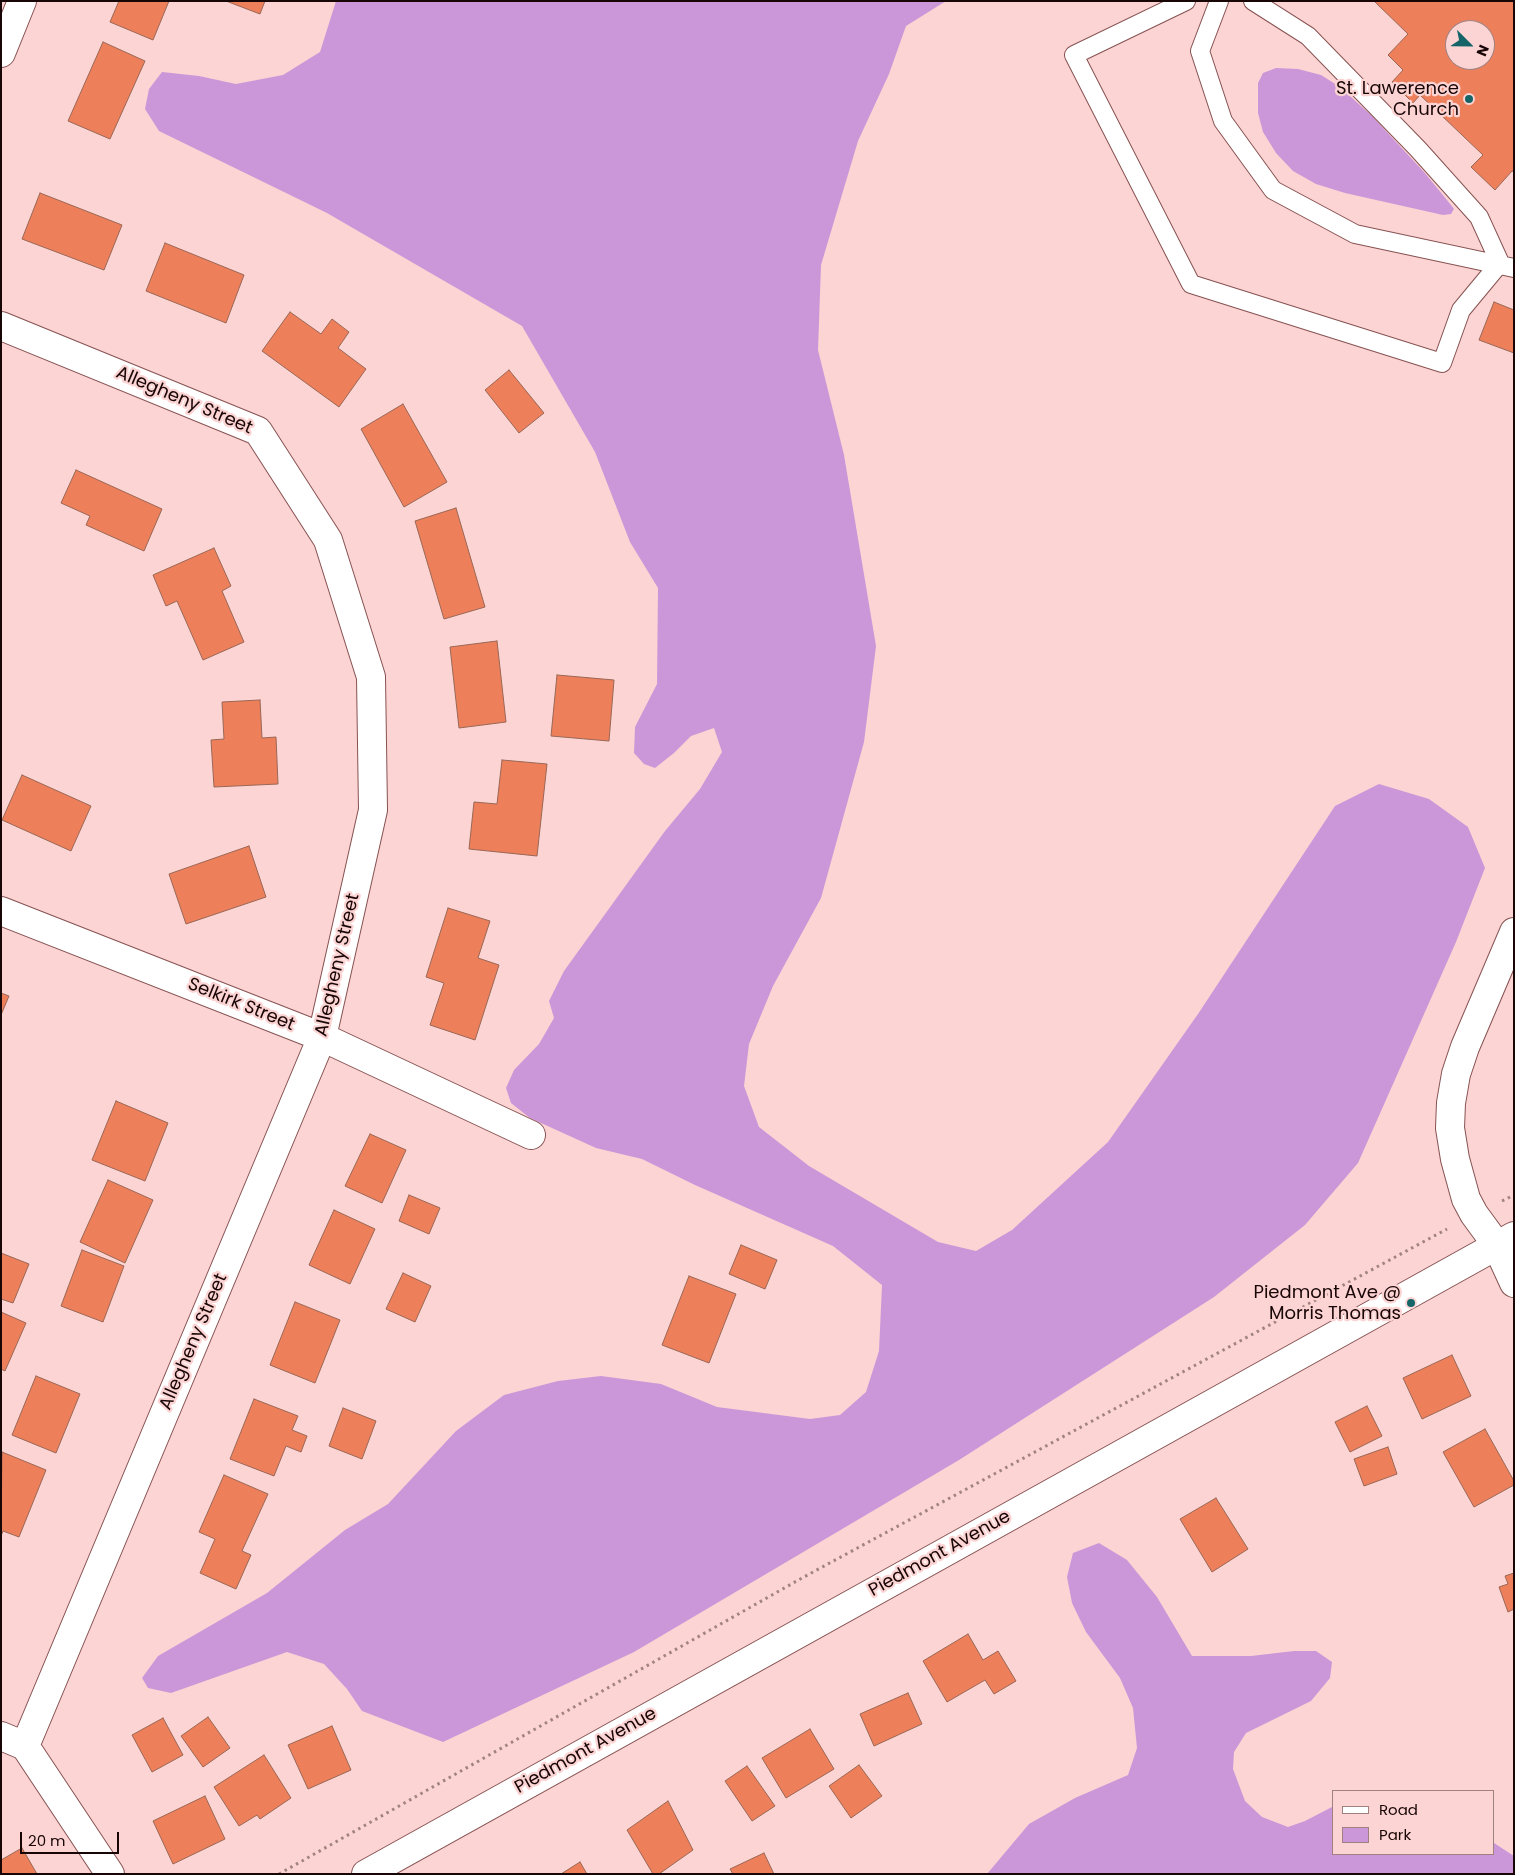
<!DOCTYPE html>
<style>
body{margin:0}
#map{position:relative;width:1515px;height:1875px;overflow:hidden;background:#fbd4d3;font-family:Poppins,sans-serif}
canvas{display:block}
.frame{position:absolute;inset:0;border:2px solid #180506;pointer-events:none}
.legend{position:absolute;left:1332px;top:1790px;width:162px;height:65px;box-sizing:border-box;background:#fbd4d3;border:1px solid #a08181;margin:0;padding:6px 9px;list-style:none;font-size:15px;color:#180506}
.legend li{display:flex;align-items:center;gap:10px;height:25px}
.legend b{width:25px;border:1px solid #a08181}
.north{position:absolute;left:1445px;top:20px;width:50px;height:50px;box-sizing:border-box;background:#fbd4d3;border:1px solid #a08181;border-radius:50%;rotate:113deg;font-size:14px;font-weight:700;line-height:20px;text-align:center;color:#180506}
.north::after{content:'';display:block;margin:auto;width:18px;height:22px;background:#156468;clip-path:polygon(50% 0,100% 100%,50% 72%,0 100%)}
.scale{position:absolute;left:20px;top:1832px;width:99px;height:22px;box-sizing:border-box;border:2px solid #180506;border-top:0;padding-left:6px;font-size:15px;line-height:18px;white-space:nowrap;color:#180506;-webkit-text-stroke:4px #fbd4d3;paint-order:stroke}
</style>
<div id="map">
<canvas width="1515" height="1875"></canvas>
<div class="frame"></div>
<ul class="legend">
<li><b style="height:6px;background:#fff"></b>Road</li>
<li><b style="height:14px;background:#cb97d9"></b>Park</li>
</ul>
<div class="north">N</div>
<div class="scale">20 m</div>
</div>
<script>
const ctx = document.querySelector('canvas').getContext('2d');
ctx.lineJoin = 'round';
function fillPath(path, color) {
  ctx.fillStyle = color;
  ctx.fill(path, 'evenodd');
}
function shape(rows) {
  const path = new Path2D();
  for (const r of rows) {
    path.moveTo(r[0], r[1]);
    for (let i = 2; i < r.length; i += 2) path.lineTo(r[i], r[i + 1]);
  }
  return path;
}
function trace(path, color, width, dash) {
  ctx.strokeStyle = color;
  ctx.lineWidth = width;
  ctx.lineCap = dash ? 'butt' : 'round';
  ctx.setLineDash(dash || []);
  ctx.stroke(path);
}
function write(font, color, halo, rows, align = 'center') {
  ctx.font = font + ' Poppins,sans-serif';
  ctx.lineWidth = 4.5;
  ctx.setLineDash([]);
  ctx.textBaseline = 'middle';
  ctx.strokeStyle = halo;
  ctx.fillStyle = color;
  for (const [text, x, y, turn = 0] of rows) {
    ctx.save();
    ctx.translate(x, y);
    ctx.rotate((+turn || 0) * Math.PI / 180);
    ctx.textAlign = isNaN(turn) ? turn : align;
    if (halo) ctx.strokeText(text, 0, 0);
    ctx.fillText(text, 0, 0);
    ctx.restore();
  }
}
fillPath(shape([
 [336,1,946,1,906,26,889,74,858,141,821,265,818,350,844,455,876,646,864,742,821,898,773,986,749,1044,744,1086,759,1127,809,1166,938,1242,976,1251,1012,1230,1108,1142,1198,1014,1335,806,1379,784,1429,799,1468,827,1485,868,1456,942,1358,1163,1305,1225,1214,1297,959,1460,634,1652,443,1742,362,1711,347,1689,324,1664,287,1652,171,1693,148,1688,142,1678,158,1656,267,1593,345,1530,388,1504,456,1431,504,1395,558,1381,601,1376,661,1384,717,1407,810,1419,840,1415,866,1392,879,1351,882,1285,833,1246,695,1185,642,1159,596,1148,530,1118,511,1103,506,1088,514,1070,539,1044,554,1018,549,1001,564,971,665,831,700,789,722,752,714,728,691,736,674,753,655,768,644,764,634,753,635,727,657,684,658,588,630,542,595,452,522,326,327,213,159,131,145,109,149,89,162,72,199,76,236,84,283,75,320,52],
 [1276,68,1298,69,1321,75,1340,87,1372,116,1424,172,1451,205,1454,209,1451,214,1443,215,1345,193,1316,184,1293,171,1276,153,1263,132,1258,113,1258,83,1263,73],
 [1099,1543,1127,1560,1157,1597,1192,1656,1251,1656,1294,1651,1316,1651,1332,1662,1330,1678,1311,1701,1246,1733,1234,1752,1233,1769,1245,1801,1262,1817,1288,1827,1305,1821,1334,1806,1334,1854,1494,1854,1494,1843,1514,1856,1514,1874,987,1874,1029,1824,1075,1798,1128,1775,1137,1748,1133,1708,1120,1678,1086,1632,1072,1603,1067,1577,1073,1553]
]), '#cb97d9');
const building = shape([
 [119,1,169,1,153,40,110,22,119,1],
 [226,1,265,1,260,14,226,1],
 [1374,1,1514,1,1514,172,1512,171,1495,190,1471,167,1483,155,1420,95,1413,103,1392,82,1403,70,1388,55,1408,34,1374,1],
 [1455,30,1485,30,1485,60,1455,60,1455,30],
 [103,42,145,61,110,139,68,121,103,42],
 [40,193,122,225,104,270,22,239,40,193],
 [165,243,244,275,226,323,146,291,165,243],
 [1494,302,1514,310,1514,353,1479,340,1494,302],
 [290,312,321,334,332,319,349,332,338,348,366,369,339,407,262,351,290,312],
 [509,370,544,413,519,433,485,390,509,370],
 [403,404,447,482,404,507,361,429,403,404],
 [76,470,162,509,144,551,86,525,90,516,61,503,76,470],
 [456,508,485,607,444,619,415,521,456,508],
 [214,548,231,586,222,591,244,642,203,660,177,601,166,606,153,575,214,548],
 [497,641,506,722,459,728,450,647,497,641],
 [557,675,614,680,609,741,551,736,557,675],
 [260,700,262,738,276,737,278,784,214,787,211,740,224,739,222,702,260,700],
 [502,760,547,764,537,856,469,849,474,802,497,804,502,760],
 [22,775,91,806,71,851,2,820,22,775],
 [249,846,266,897,186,924,169,874,249,846],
 [448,908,490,921,478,958,499,965,475,1040,430,1025,444,983,426,977,448,908],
 [1,993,9,996,1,1015,1,993],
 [116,1101,168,1123,145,1181,92,1160,116,1101],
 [370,1134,406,1150,382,1203,345,1186,370,1134],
 [108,1180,153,1200,125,1263,80,1242,108,1180],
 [409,1195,440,1208,429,1234,399,1221,409,1195],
 [334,1210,375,1229,350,1284,309,1265,334,1210],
 [741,1245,777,1260,765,1289,729,1274,741,1245],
 [82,1250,124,1266,103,1322,61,1306,82,1250],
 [1,1253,29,1264,13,1303,1,1299,1,1253],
 [403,1273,431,1286,415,1322,386,1309,403,1273],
 [689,1276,736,1294,709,1363,662,1345,689,1276],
 [295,1302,340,1320,315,1383,270,1365,295,1302],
 [1,1312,26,1323,5,1371,1,1369,1,1312],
 [1452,1355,1471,1396,1422,1419,1403,1378,1452,1355],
 [36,1376,80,1394,56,1453,12,1435,36,1376],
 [254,1399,298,1416,292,1430,307,1436,301,1452,286,1446,274,1476,230,1459,254,1399],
 [1367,1406,1382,1436,1350,1452,1335,1422,1367,1406],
 [343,1408,376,1421,362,1459,329,1446,343,1408],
 [1485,1429,1514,1481,1514,1485,1474,1507,1443,1452,1485,1429],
 [1388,1447,1397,1474,1364,1486,1354,1459,1388,1447],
 [2,1452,46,1470,19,1537,3,1531,1,1536,2,1452],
 [224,1475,268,1494,242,1551,251,1555,236,1589,200,1573,215,1539,199,1532,224,1475],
 [1216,1498,1248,1549,1212,1572,1180,1519,1216,1498],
 [1514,1573,1514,1609,1508,1612,1499,1587,1508,1584,1505,1576,1514,1573],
 [968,1634,983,1660,998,1651,1016,1681,994,1694,985,1680,947,1702,923,1661,968,1634],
 [908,1693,922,1724,874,1746,860,1714,908,1693],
 [208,1717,230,1748,203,1767,181,1736,208,1717],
 [163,1718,183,1755,152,1772,132,1735,163,1718],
 [332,1726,351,1770,308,1789,288,1745,332,1726],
 [810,1729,834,1769,786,1798,762,1758,810,1729],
 [264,1755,291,1798,260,1819,257,1815,239,1826,214,1787,264,1755],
 [859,1765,882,1796,851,1818,829,1786,859,1765],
 [747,1766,775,1806,752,1821,725,1781,747,1766],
 [205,1796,225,1839,173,1864,153,1821,205,1796],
 [668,1801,693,1850,659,1874,653,1874,627,1830,668,1801],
 [22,1848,37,1874,1,1874,1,1860,22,1848],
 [764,1853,774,1874,733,1874,730,1869,764,1853],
 [580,1862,587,1874,561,1874,580,1862]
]);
fillPath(building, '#ed805b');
trace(building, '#9a6655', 1);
const service = shape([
 [1186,1,1074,55,1191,284,1442,363,1461,310,1500,263,1479,217,1418,149,1308,36,1253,1],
 [1219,1,1200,51,1223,121,1273,190,1355,234,1514,268]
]);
const minor = shape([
 [1,53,22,1],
 [1,326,258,431,328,540,371,677,373,810,322,1037,25,1746],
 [1,911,322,1037,531,1135],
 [1496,1244,1514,1283],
 [1,1736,25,1746,110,1874]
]);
const secondary = shape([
 [1496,1244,1474,1214,1466,1199,1455,1159,1450,1128,1451,1103,1456,1074,1465,1047,1514,932],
 [366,1874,1514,1236]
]);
trace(service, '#875252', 20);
trace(minor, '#875252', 30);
trace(secondary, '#875252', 30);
trace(shape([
 [1502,1201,1514,1195],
 [279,1874,802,1578,1447,1229]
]), '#a28382', 3, [2.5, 4]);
trace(service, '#fff', 18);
trace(minor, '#fff', 28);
trace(secondary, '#fff', 28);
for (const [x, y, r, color] of [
 [1469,99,5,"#156468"],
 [1411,1303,5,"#156468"]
]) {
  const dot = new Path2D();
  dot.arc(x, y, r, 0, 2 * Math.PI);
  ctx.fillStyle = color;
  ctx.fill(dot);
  trace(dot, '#fbd4d3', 2);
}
write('18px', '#180506', '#fbd4d3', [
 ["St. Lawerence",1459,89],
 ["Church",1459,110],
 ["Piedmont Ave @",1401,1293],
 ["Morris Thomas",1401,1314]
], 'right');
write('18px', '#180506', '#fbd4d3', [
 ["Allegheny Street",184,401,23],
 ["Allegheny Street",338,965,-77],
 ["Selkirk Street",241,1005,22],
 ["Allegheny Street",194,1342,-67],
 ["Piedmont Avenue",940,1554,-29],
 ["Piedmont Avenue",586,1751,-29]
]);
</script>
